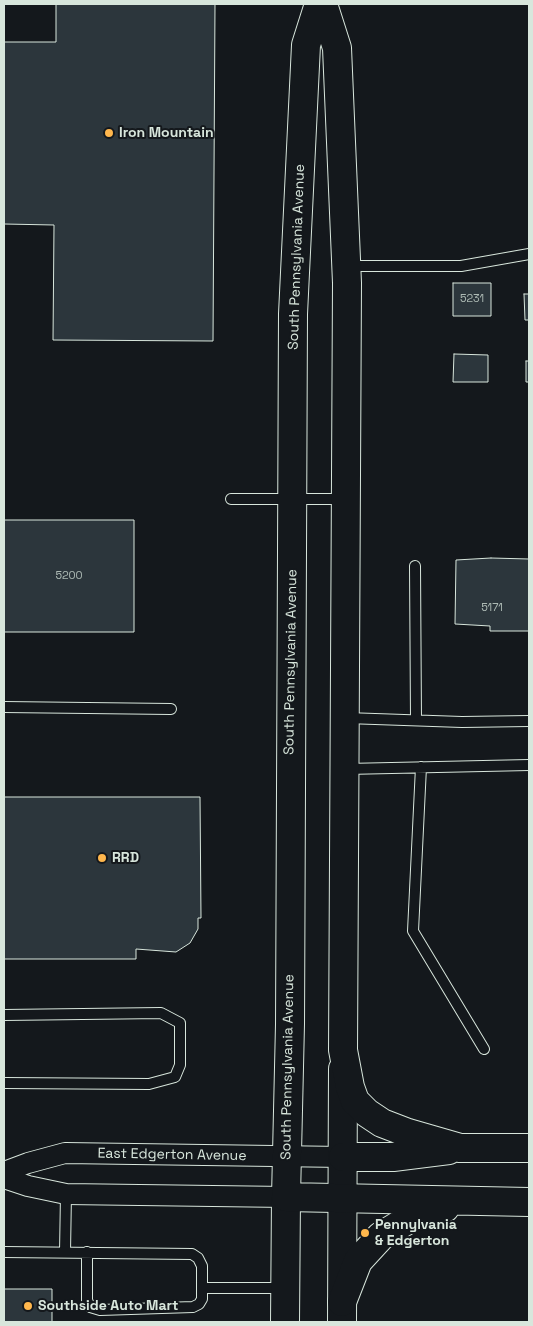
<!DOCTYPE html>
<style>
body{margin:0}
#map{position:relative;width:533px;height:1326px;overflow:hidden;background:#14181c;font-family:"Space Grotesk",sans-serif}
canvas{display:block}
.frame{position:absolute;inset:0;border:5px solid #d8e6dc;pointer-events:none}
</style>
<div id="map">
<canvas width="533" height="1326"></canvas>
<div class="frame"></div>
</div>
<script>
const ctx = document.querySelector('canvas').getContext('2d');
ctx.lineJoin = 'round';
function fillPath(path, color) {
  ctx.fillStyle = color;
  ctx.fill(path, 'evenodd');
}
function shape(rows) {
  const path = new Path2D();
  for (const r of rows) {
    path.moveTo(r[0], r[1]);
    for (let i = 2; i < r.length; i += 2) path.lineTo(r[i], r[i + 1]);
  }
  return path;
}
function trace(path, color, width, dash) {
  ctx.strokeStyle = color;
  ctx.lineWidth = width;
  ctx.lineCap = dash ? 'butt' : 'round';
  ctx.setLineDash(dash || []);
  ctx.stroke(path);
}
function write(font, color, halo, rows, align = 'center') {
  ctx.font = font + ' "Space Grotesk",sans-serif';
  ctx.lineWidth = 4;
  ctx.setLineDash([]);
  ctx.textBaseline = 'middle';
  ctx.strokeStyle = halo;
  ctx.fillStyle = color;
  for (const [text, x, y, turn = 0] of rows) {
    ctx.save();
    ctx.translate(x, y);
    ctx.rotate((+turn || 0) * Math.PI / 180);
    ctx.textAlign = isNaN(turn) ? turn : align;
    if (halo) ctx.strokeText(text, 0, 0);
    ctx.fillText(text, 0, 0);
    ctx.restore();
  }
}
const building = shape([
 [56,4,215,4,213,341,53,340,54,225,4,224,4,42,56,42,56,4],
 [453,283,491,283,491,316,453,316,453,283],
 [524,294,529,294,529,320,525,320,524,294],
 [454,354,488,355,488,382,453,382,454,354],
 [526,361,529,361,529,382,526,382,526,361],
 [4,520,134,520,134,632,4,632,4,520],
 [491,558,529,559,529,631,490,631,490,626,455,624,456,560,491,558],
 [4,797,200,797,201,918,198,918,198,929,190,943,176,952,136,949,136,959,4,959,4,797],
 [4,1289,52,1289,52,1322,4,1322,4,1289]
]);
fillPath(building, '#2c363c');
trace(building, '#d8e6dc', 1);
const lane = shape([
 [347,266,461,266,529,254],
 [231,499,346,499],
 [415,566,416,720],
 [4,707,171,709],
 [346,718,462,722,529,721],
 [421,767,413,931,484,1049],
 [346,769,529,765],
 [4,1015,161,1013,180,1023,180,1065,175,1077,149,1084,4,1083],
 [4,1252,192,1254,198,1258,202,1266,202,1288,285,1288],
 [65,1252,66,1194],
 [87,1252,87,1300,90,1307,100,1310,193,1307,199,1304,202,1299,202,1288]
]);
const street = shape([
 [4,1172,28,1163,65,1153,343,1157],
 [4,1178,28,1186,66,1194,286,1197]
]);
const secondary = shape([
 [285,1322,286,1197],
 [342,1322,343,1069]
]);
const primary = shape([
 [319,4,306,45,293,314,290,1024,286,1197,529,1202],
 [323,4,337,48,347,283,343,1050,350,1087,355,1101,367,1113,382,1123,408,1133,460,1148,529,1148],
 [343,1157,393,1157,449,1150],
 [342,1302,358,1261,381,1236,414,1216,445,1208]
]);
trace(lane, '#d8e6dc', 12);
trace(street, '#d8e6dc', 22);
trace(secondary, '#d8e6dc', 30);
trace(primary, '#d8e6dc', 30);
trace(lane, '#14181c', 10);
trace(street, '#14181c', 20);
trace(secondary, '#14181c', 28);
trace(primary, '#14181c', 28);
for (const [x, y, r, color] of [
 [109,133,5,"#ffb74d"],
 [102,858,5,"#ffb74d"],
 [365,1233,5,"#ffb74d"],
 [28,1306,5,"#ffb74d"]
]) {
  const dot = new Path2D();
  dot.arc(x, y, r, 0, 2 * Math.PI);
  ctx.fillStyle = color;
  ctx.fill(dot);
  trace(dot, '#14181c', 2);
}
write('11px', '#adbab4', null, [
 ["5231",472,299],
 ["5200",69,576],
 ["5171",492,608]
]);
write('bold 14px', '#d8e6dc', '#14181c', [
 ["Iron Mountain",119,133],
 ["RRD",112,858],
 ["Pennylvania",375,1225],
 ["& Edgerton",375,1241],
 ["Southside Auto Mart",38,1306]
], 'left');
write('14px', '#d8e6dc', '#14181c', [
 ["South Pennsylvania Avenue",297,257,-88],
 ["South Pennsylvania Avenue",291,662,-89],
 ["South Pennsylvania Avenue",288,1067,-89],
 ["East Edgerton Avenue",172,1155,1]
]);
</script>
